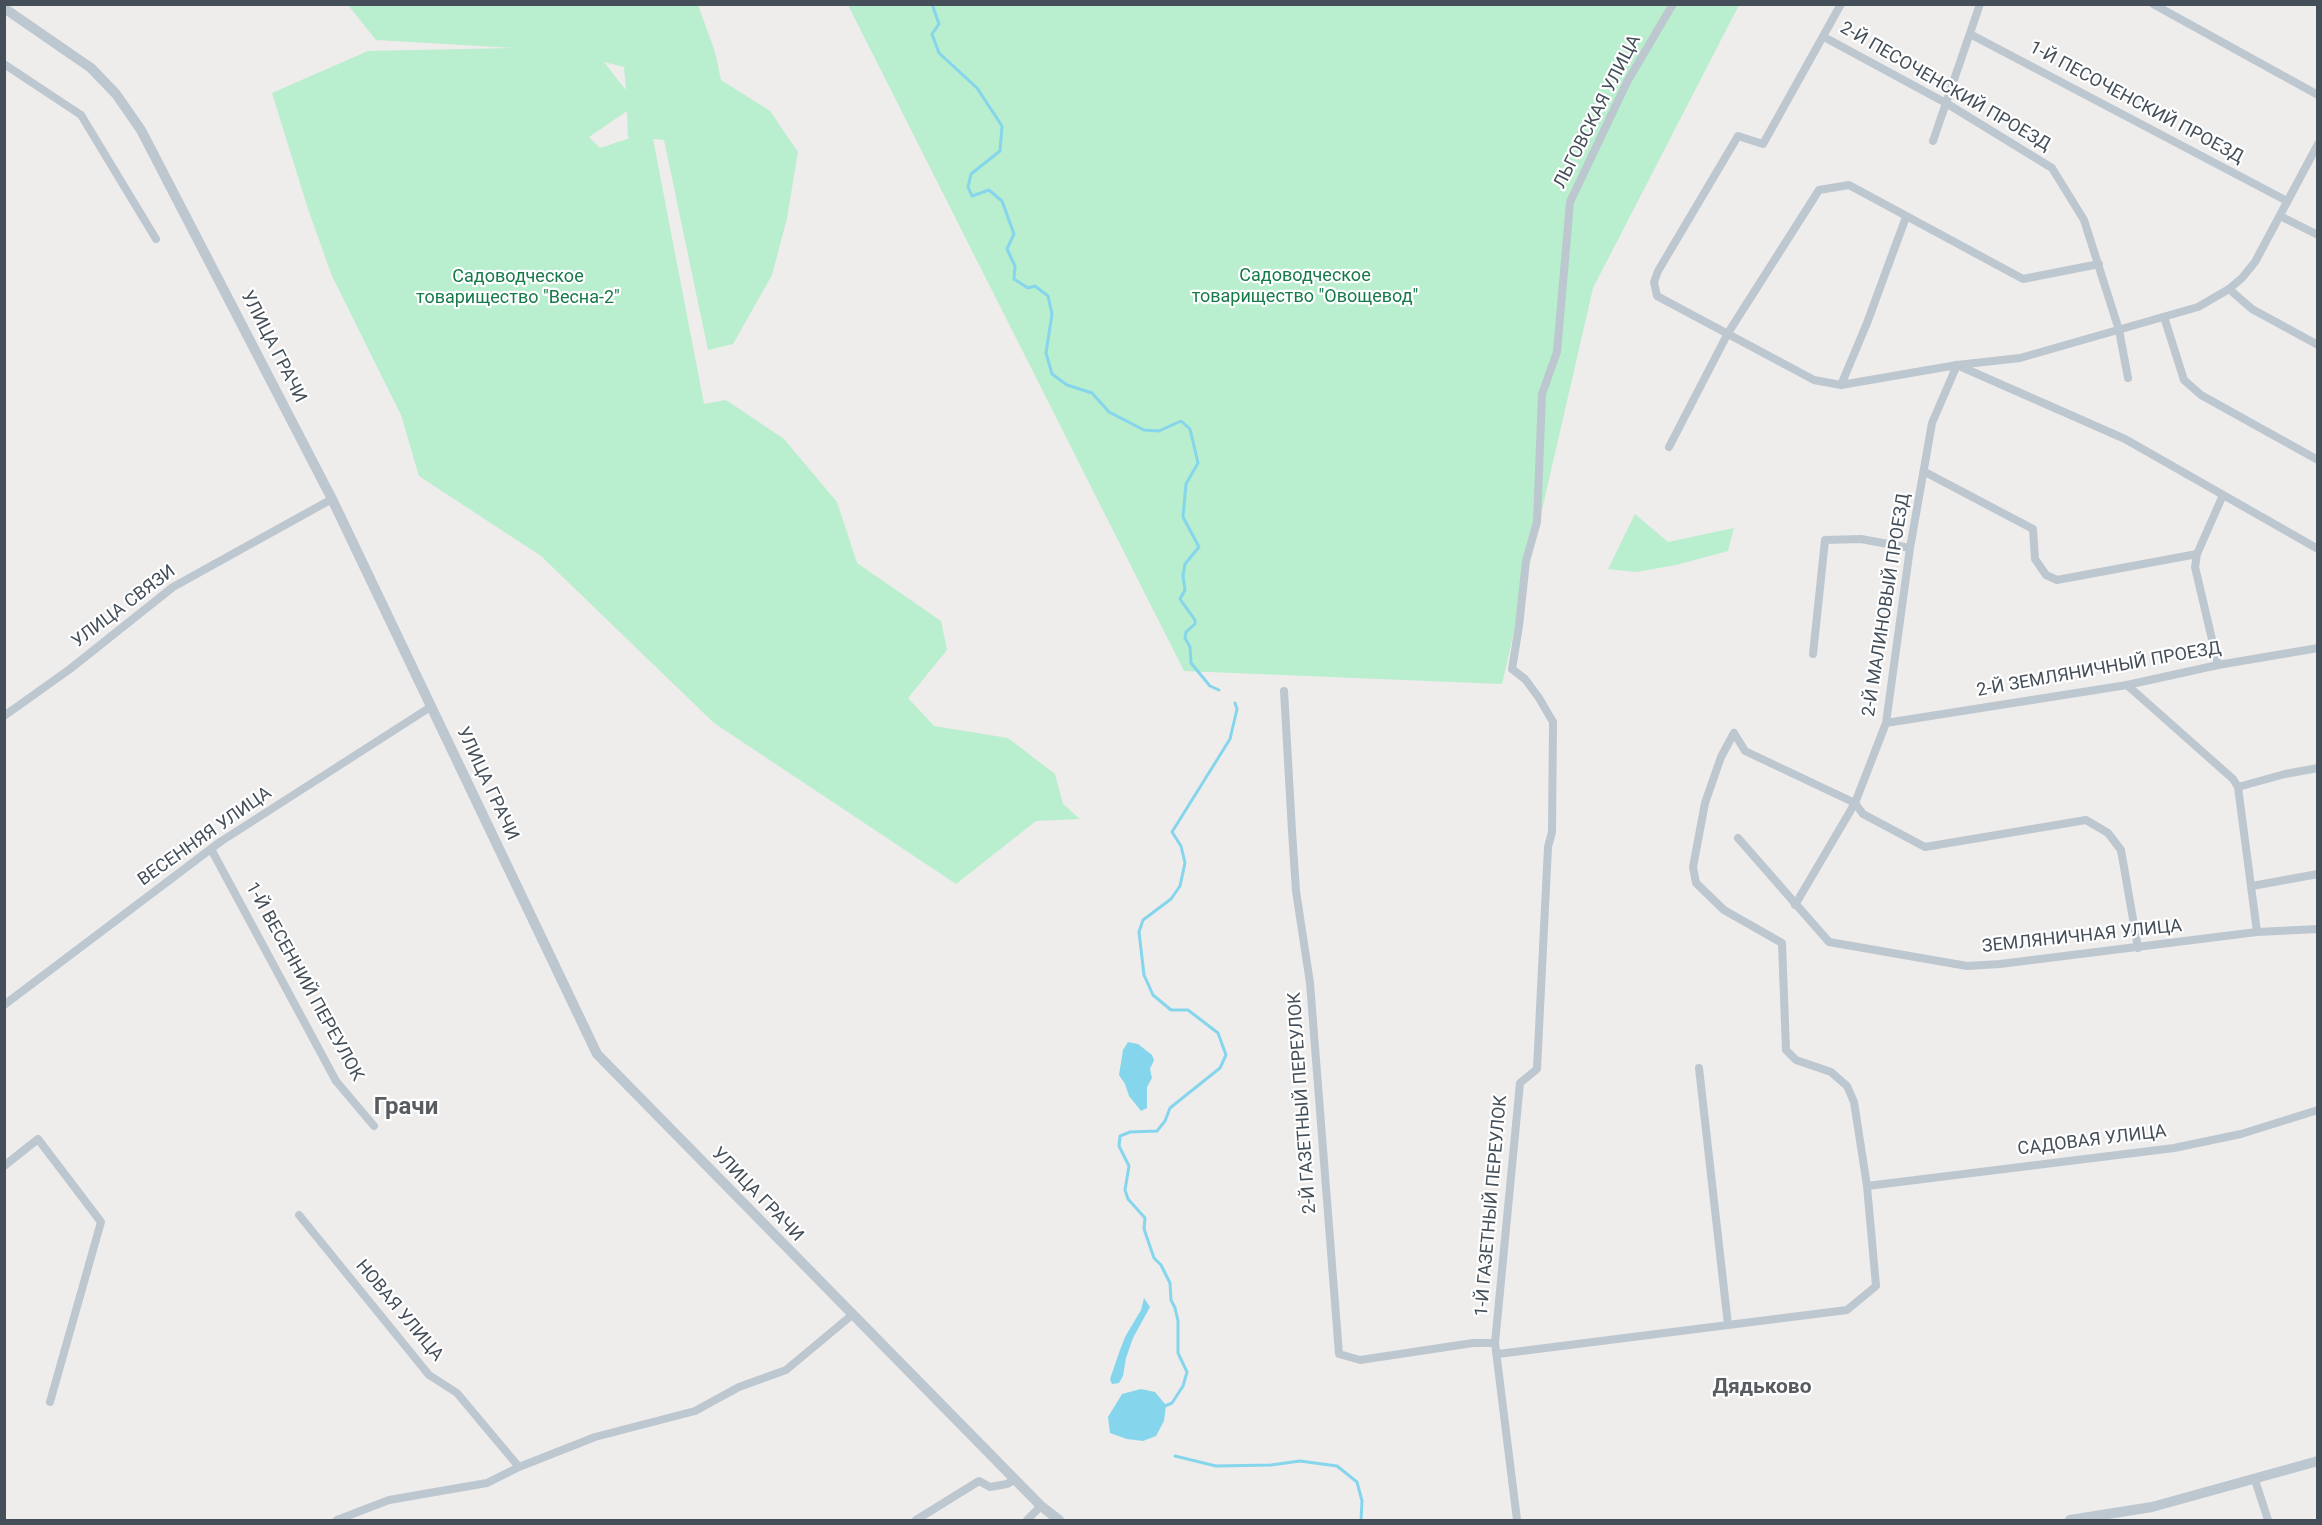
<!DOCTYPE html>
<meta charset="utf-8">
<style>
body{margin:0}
#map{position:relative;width:2322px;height:1525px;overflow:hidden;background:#efecec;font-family:Roboto,sans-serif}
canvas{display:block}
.frame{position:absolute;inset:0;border:6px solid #444f59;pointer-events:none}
</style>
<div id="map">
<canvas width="2322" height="1525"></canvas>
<div class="frame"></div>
</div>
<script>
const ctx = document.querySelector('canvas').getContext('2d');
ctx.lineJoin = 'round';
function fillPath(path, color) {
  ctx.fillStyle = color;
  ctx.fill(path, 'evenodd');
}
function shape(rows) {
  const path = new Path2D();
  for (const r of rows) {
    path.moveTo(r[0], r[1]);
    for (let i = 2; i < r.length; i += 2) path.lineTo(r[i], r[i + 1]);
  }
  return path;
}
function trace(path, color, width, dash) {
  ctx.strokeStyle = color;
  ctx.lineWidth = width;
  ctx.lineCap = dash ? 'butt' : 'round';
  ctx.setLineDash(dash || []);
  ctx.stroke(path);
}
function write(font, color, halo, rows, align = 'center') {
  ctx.font = font + ' Roboto,sans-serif';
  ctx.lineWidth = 4.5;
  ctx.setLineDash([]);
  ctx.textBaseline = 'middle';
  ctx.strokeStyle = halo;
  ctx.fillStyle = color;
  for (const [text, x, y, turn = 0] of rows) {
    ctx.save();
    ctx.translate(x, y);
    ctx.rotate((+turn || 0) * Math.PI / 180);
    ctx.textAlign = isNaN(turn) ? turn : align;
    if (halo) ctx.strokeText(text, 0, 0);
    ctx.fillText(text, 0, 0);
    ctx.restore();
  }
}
fillPath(shape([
 [348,5,698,5,715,52,721,80,770,111,798,152,787,218,772,275,733,344,708,350,664,140,653,139,704,404,726,400,784,439,837,502,857,563,941,621,947,650,908,698,934,726,1008,738,1055,774,1063,804,1080,819,1036,821,956,884,714,723,541,556,419,476,401,415,332,276,308,209,272,93,368,51,514,48,376,40],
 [604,62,624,67,626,89,625,89],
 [627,111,628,137,630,138,600,148,589,137],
 [848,5,1739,5,1593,288,1502,684,1184,671],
 [1635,514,1668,542,1734,528,1728,551,1676,565,1636,572,1608,569]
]), '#b9eece');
fillPath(shape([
 [1128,1042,1138,1044,1152,1055,1154,1060,1150,1069,1152,1078,1147,1087,1147,1108,1141,1111,1129,1096,1125,1084,1119,1075,1123,1050],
 [1144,1298,1150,1307,1133,1338,1126,1358,1123,1376,1119,1383,1112,1384,1110,1379,1120,1350,1125,1337,1141,1310],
 [1141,1389,1155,1392,1166,1405,1164,1421,1156,1436,1143,1441,1127,1439,1110,1433,1108,1417,1122,1394]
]), '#85d6ec');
trace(shape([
 [932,4,939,24,932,34,939,53,977,88,1002,126,1000,151,971,174,968,187,972,196,989,190,1002,201,1014,234,1007,249,1015,266,1014,279,1028,288,1035,286,1048,296,1052,314,1046,353,1052,374,1067,385,1092,393,1109,412,1144,430,1159,431,1181,421,1190,429,1198,463,1186,484,1183,517,1199,547,1185,564,1183,576,1185,590,1180,599,1195,620,1195,624,1186,632,1185,638,1190,647,1191,663,1210,686,1219,690],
 [1165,1406,1172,1403,1183,1386,1187,1372,1178,1353,1178,1321,1175,1308,1171,1300,1170,1283,1161,1265,1154,1258,1144,1229,1145,1218,1128,1199,1125,1190,1129,1166,1119,1146,1120,1136,1130,1132,1157,1131,1165,1121,1170,1108,1220,1068,1226,1055,1218,1033,1188,1010,1171,1010,1153,995,1144,975,1139,932,1143,920,1171,899,1180,886,1185,863,1181,846,1172,832,1230,739,1237,709,1235,703],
 [1175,1456,1216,1466,1271,1465,1300,1461,1337,1466,1357,1482,1362,1501,1361,1520]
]), '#85d6ec', 3);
trace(shape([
 [1841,4,1763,144,1738,136,1658,271,1654,282,1657,296,1814,380,1841,385,1957,365,2020,358,2198,307,2229,289,2242,278,2255,262,2318,144],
 [2153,4,2318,95],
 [1970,34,2287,201],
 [1824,37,1946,103,2052,168,2084,220,2119,330,2128,378],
 [4,64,81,115,156,239],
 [1933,141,1980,4],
 [2280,216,2318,235],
 [2229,289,2252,309,2318,345],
 [2164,317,2184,380,2201,395,2318,460],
 [1957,365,2125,439,2318,549],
 [1841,385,1867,323,1906,217],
 [1669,447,1728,333,1819,190,1849,185,2023,279,2099,264],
 [1925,472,2033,529,2035,559,2046,575,2057,580,2197,554],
 [1813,654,1825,540,1861,539,1910,548],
 [2218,665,2195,567,2197,554,2223,495],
 [2127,685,2233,779,2238,787,2257,932],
 [1284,691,1292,831,1296,891,1310,983,1339,1354,1360,1360,1473,1343,1495,1343],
 [4,716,70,669,173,587,332,499],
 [1886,723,2127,685,2218,665,2318,648],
 [1734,733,1745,751,1855,803,1863,814,1925,847,2086,820,2108,833,2121,850,2138,948],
 [2238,787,2285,774,2318,768],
 [1738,838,1829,942,1967,966,2000,964,2257,932,2318,929],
 [211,849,336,1081,374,1126],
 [2252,886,2318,874],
 [1795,905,1855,803,1886,723,1910,548,1932,423,1957,365],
 [4,1005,220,842,432,706],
 [1699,1068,1728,1325],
 [4,1166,38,1139,101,1222,50,1402],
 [1867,1186,2174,1148,2241,1134,2318,1110],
 [299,1215,429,1375,457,1393,519,1467,487,1483,389,1500,337,1520],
 [1498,1354,1847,1310,1876,1286,1867,1186,1854,1102,1847,1086,1831,1072,1796,1060,1786,1050,1782,943,1724,910,1696,883,1693,867,1705,803,1721,757,1734,733],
 [519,1467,595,1437,695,1411,739,1387,786,1370,852,1315],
 [2255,1480,2268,1520],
 [916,1520,979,1481,990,1487,1007,1484,1015,1479],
 [1027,1520,1041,1506],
 [1517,1520,1495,1343,1520,1083,1537,1069,1548,847,1552,832,1553,722,1539,698,1525,679,1512,669,1519,626,1526,561,1537,522,1542,394,1557,352,1570,202,1627,82,1673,4]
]), '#bcc7cf', 8);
trace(shape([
 [4,8,91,68,116,94,141,130,332,499,597,1054,1041,1506,1059,1520],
 [2070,1520,2152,1507,2318,1461]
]), '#bcc7cf', 10);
write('18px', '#444f59', '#fff', [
 ["2-Й ПЕСОЧЕНСКИЙ ПРОЕЗД",1945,87,30],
 ["1-Й ПЕСОЧЕНСКИЙ ПРОЕЗД",2136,103,28],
 ["ЛЬГОВСКАЯ УЛИЦА",1598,112,-63],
 ["УЛИЦА ГРАЧИ",273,347,63],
 ["2-Й МАЛИНОВЫЙ ПРОЕЗД",1887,605,-81],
 ["УЛИЦА СВЯЗИ",124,607,-37],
 ["2-Й ЗЕМЛЯНИЧНЫЙ ПРОЕЗД",2099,670,-10],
 ["УЛИЦА ГРАЧИ",487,784,65],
 ["ВЕСЕННЯЯ УЛИЦА",205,837,-35],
 ["ЗЕМЛЯНИЧНАЯ УЛИЦА",2082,937,-6],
 ["1-Й ВЕСЕННИЙ ПЕРЕУЛОК",304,982,61],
 ["2-Й ГАЗЕТНЫЙ ПЕРЕУЛОК",1303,1103,-94],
 ["САДОВАЯ УЛИЦА",2092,1141,-7],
 ["УЛИЦА ГРАЧИ",757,1195,46],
 ["1-Й ГАЗЕТНЫЙ ПЕРЕУЛОК",1492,1206,-85],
 ["НОВАЯ УЛИЦА",399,1311,50]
]);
write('18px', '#167a49', '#fff', [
 ["Садоводческое",1305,276],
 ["товарищество \"Овощевод\"",1305,297],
 ["Садоводческое",518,277],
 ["товарищество \"Весна-2\"",518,298]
]);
write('bold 21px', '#595d61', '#fff', [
 ["Дядьково",1762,1388]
]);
write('bold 24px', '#595d61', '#fff', [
 ["Грачи",406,1108]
]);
</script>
